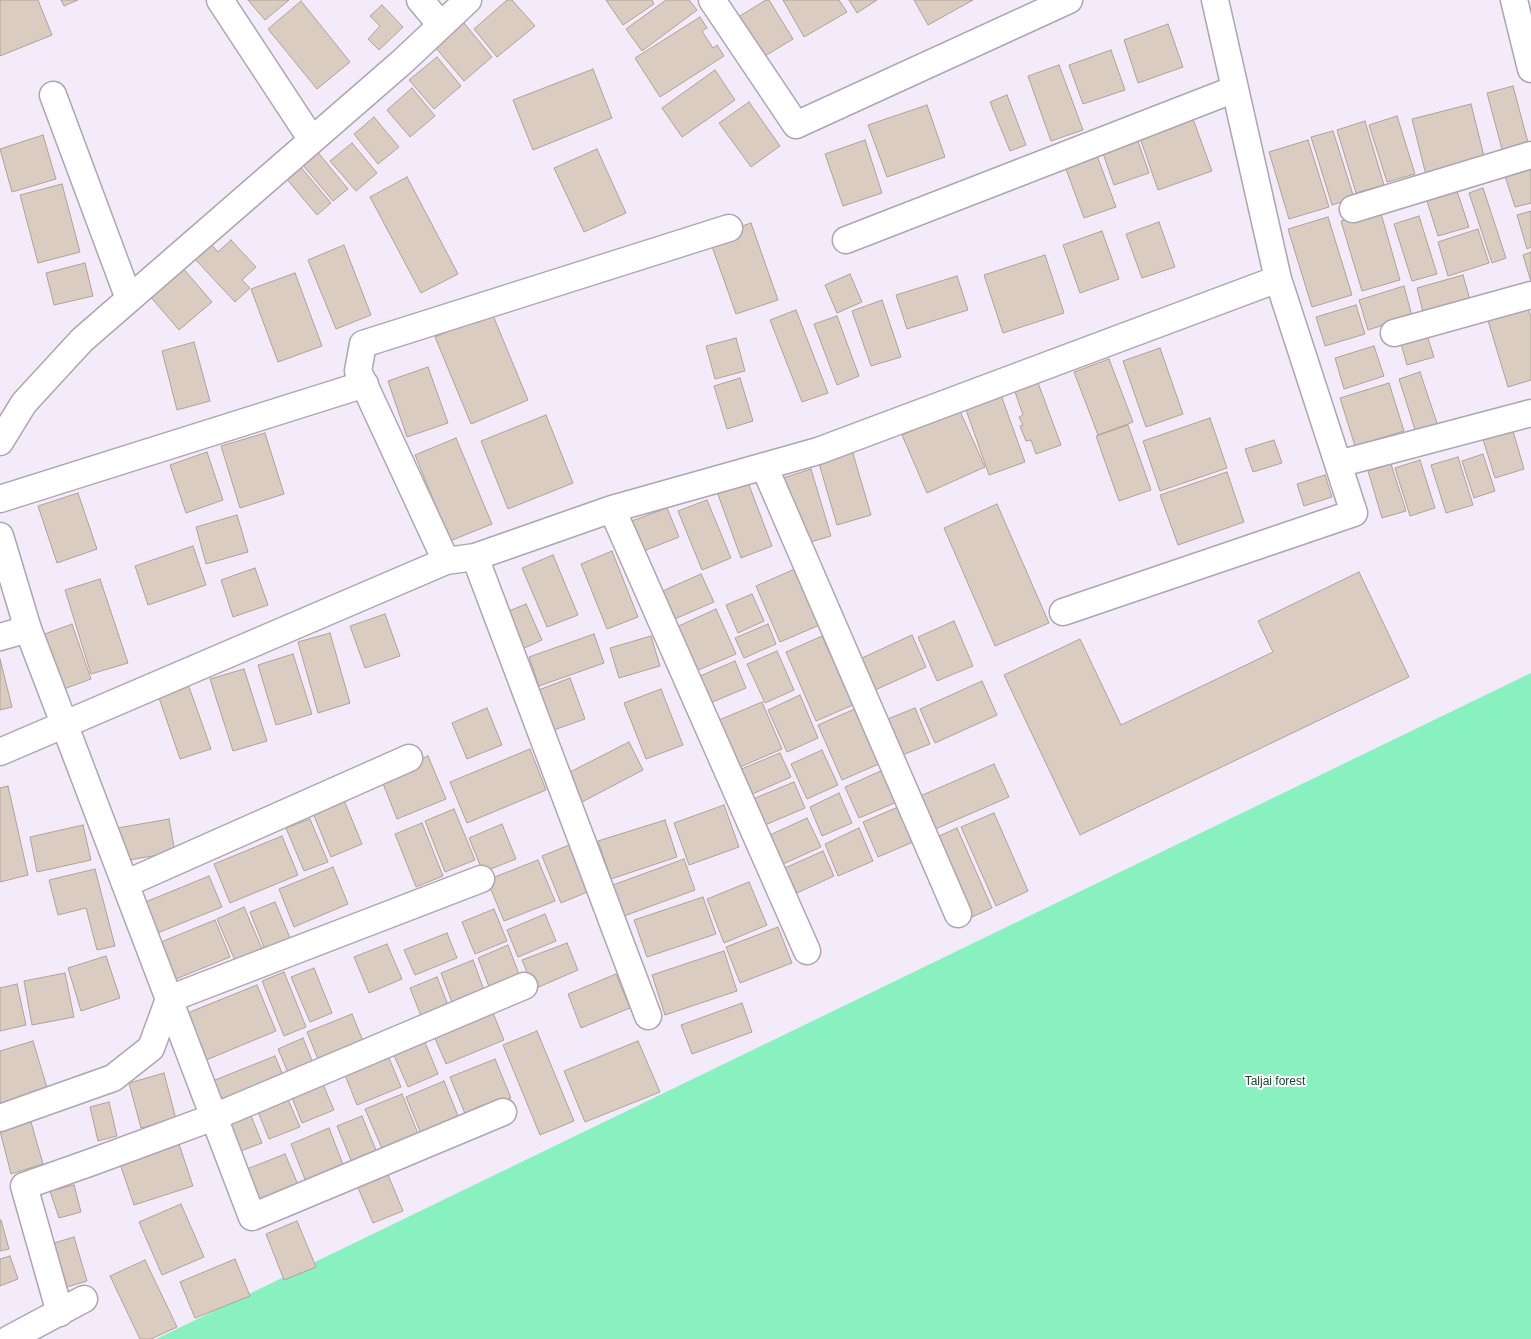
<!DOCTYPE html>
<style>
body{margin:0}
canvas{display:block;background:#f4ebfa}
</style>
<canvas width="1531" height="1339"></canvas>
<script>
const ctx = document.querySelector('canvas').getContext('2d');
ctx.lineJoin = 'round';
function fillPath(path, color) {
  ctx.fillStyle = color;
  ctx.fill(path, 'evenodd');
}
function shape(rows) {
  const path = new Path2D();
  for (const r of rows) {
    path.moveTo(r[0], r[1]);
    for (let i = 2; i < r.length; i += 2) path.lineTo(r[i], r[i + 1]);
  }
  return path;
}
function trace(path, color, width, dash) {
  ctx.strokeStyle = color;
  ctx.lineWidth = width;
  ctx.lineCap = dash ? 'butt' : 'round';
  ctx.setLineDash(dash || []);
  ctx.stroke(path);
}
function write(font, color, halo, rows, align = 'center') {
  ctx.font = font + ' Helvetica,sans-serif';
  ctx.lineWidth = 4;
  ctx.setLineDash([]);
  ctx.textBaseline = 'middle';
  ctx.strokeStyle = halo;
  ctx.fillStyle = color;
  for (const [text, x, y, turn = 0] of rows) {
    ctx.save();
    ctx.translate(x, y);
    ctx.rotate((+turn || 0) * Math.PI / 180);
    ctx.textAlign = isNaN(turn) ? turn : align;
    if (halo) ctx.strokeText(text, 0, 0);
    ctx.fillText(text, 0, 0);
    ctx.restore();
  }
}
fillPath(shape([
 [1531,673,1531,1339,156,1339]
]), '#89f1bf');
const building = shape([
 [0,0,38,0,52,35,0,56,0,0],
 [61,0,78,0,64,6,61,0],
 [248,0,289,0,265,20,248,0],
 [507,0,512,0,535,26,497,57,474,29,507,0],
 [606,0,652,0,654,4,623,25,606,0],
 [666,0,689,0,697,10,642,51,626,29,666,0],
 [766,0,769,0,793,39,755,62,730,22,766,0],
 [783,0,839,0,847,12,804,37,783,0],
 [849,0,877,0,857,13,849,0],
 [914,0,973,0,928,25,914,0],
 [301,1,350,62,317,89,268,29,301,1],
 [382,5,403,27,379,50,368,39,380,26,370,16,382,5],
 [700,17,707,28,702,31,713,48,717,45,724,56,660,97,635,58,700,17],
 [464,23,492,57,464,81,435,47,464,23],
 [1168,24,1183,67,1138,83,1124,40,1168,24],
 [1111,50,1125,90,1083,104,1069,65,1111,50],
 [437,57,461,86,434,109,409,80,437,57],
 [1059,65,1083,130,1051,141,1028,76,1059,65],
 [593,69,612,118,533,150,513,100,593,69],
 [715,70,735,100,682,137,662,108,715,70],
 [1513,86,1529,146,1503,153,1487,93,1513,86],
 [412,88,435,116,410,137,387,110,412,88],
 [1007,95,1026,145,1010,151,990,102,1007,95],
 [749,102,780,146,751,167,719,123,749,102],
 [1471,104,1485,160,1426,175,1412,119,1471,104],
 [927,105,945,157,887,177,868,125,927,105],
 [1397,116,1415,174,1387,182,1369,125,1397,116],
 [374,117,399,147,378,164,354,134,374,117],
 [1193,119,1212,171,1158,190,1140,138,1193,119],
 [1365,121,1384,185,1356,193,1337,130,1365,121],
 [1333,131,1354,198,1332,205,1311,137,1333,131],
 [1135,133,1149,173,1114,185,1100,145,1135,133],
 [43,135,56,179,12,192,0,149,43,135],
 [865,140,882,193,843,206,825,154,865,140],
 [1308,140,1329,207,1289,219,1269,152,1308,140],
 [352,143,377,173,356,191,330,161,352,143],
 [597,149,626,213,584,232,554,168,597,149],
 [316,150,348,189,333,201,301,163,316,150],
 [1095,150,1116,207,1084,218,1063,161,1095,150],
 [1531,161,1531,203,1515,207,1503,170,1531,161],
 [299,165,331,203,317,215,285,177,299,165],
 [407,177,458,274,421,293,370,197,407,177],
 [62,184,80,252,38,263,20,195,62,184],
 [1483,188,1506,258,1492,263,1469,193,1483,188],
 [1457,191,1469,227,1438,236,1427,201,1457,191],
 [1380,210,1400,280,1362,291,1341,221,1380,210],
 [1531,211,1531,247,1527,249,1517,215,1531,211],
 [1419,216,1437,274,1412,281,1394,224,1419,216],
 [1328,217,1352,295,1312,307,1288,229,1328,217],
 [1159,222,1175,267,1142,278,1126,234,1159,222],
 [751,223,778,300,736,314,709,238,751,223],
 [1478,229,1489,263,1448,276,1438,242,1478,229],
 [1102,231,1119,279,1080,293,1063,245,1102,231],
 [231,240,256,267,242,280,250,288,235,302,195,259,211,244,218,252,231,240],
 [344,245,371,315,336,329,308,260,344,245],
 [1531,252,1531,282,1523,255,1531,252],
 [1045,255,1064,313,1003,333,984,275,1045,255],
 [85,263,93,296,54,305,46,273,85,263],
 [182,267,212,302,179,330,149,295,182,267],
 [295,273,322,346,278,362,251,289,295,273],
 [850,274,862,302,837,313,825,285,850,274],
 [1463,275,1472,307,1425,320,1417,288,1463,275],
 [957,276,968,310,907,329,896,295,957,276],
 [1404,286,1412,316,1368,330,1359,300,1404,286],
 [882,300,901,357,871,366,852,311,882,300],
 [1526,302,1531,317,1531,380,1508,387,1486,314,1526,302],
 [1356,305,1365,334,1325,346,1316,317,1356,305],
 [796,310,828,393,802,402,770,320,796,310],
 [492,313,528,400,471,424,435,337,492,313],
 [837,316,859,376,837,385,814,324,837,316],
 [1425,329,1434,357,1407,365,1399,337,1425,329],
 [736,338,745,371,715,379,706,346,736,338],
 [194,342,210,401,177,410,162,351,194,342],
 [1374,346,1384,376,1344,389,1335,358,1374,346],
 [1160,348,1183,414,1146,427,1123,361,1160,348],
 [1109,359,1133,422,1098,435,1074,372,1109,359],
 [428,367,448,423,407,437,388,381,428,367],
 [1420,372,1439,429,1417,436,1399,379,1420,372],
 [740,378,753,421,727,429,714,386,740,378],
 [1037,380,1061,445,1036,454,1031,440,1026,441,1020,426,1023,425,1019,417,1023,415,1014,389,1037,380],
 [1389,383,1404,431,1355,446,1340,398,1389,383],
 [1001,395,1025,462,989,475,965,407,1001,395],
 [959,409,985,467,927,493,902,435,959,409],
 [546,415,573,483,508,509,481,441,546,415],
 [1210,418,1227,468,1160,491,1143,441,1210,418],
 [1511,424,1524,469,1495,478,1481,433,1511,424],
 [1128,425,1151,490,1119,501,1096,436,1128,425],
 [265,433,284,494,240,508,221,446,265,433],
 [456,438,492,524,450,541,415,455,456,438],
 [1274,440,1282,463,1253,472,1245,449,1274,440],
 [852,450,871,515,837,525,818,460,852,450],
 [207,452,223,500,186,513,170,465,207,452],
 [1483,454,1495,491,1474,498,1462,461,1483,454],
 [1458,457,1473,505,1446,513,1431,465,1458,457],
 [1420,460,1435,508,1410,516,1395,468,1420,460],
 [1391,464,1406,511,1382,518,1368,471,1391,464],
 [811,469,831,536,800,545,780,479,811,469],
 [1227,472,1244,522,1178,545,1160,495,1227,472],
 [1325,475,1332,497,1304,506,1297,484,1325,475],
 [746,477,772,546,741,558,716,489,746,477],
 [78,493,97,549,57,563,38,506,78,493],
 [707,500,731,558,702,570,678,511,707,500],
 [997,504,1049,623,995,646,944,528,997,504],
 [667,508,679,537,641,552,629,522,667,508],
 [237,515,248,552,206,564,196,527,237,515],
 [193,546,206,585,148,605,135,566,193,546],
 [612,551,638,617,607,629,581,564,612,551],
 [553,555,578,615,547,627,522,568,553,555],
 [255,568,268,605,233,617,221,580,255,568],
 [797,568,822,624,780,642,756,586,797,568],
 [1359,572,1409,677,1080,835,1004,675,1080,639,1121,725,1273,652,1258,621,1359,572],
 [701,574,714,602,670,621,658,593,701,574],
 [100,579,128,663,91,674,65,590,100,579],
 [752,594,764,621,738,633,726,605,752,594],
 [526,604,542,640,520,650,504,613,526,604],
 [716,609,736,654,689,674,670,630,716,609],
 [385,614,400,656,365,668,350,626,385,614],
 [954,621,973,666,937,681,918,637,954,621],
 [72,624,91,679,61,690,42,635,72,624],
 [768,624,776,644,744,658,735,638,768,624],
 [330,633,350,703,318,713,298,642,330,633],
 [594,634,604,663,539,686,529,657,594,634],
 [912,635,926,667,864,695,851,663,912,635],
 [651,636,660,666,619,678,610,648,651,636],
 [822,636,853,705,816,721,786,652,822,636],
 [777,651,794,690,765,703,747,664,777,651],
 [293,654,312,714,276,725,258,665,293,654],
 [0,659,12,707,0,710,0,659],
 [735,661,746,688,703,706,691,680,735,661],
 [244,669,267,741,233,751,210,679,244,669],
 [570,678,585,719,551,731,536,691,570,678],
 [982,681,997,715,935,743,920,709,982,681],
 [188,684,211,749,180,759,158,695,188,684],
 [661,689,683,745,646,759,624,703,661,689],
 [800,695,818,738,787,752,768,710,800,695],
 [762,702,782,749,740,767,719,720,762,702],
 [487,708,502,745,467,759,452,723,487,708],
 [857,708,881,763,842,780,818,725,857,708],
 [915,708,930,744,895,758,880,722,915,708],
 [629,742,643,770,580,803,566,774,629,742],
 [530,749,546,790,467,823,450,782,530,749],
 [822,750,838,785,807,799,791,764,822,750],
 [780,753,791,777,750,795,739,770,780,753],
 [428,756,446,799,397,819,380,776,428,756],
 [994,764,1009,797,933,830,918,797,994,764],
 [883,770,897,802,859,818,845,787,883,770],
 [794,782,805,808,765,825,753,799,794,782],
 [8,786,28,875,0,882,0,788,8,786],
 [341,793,362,844,331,857,310,806,341,793],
 [839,793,852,823,822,836,810,807,839,793],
 [724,805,739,847,689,865,674,823,724,805],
 [898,807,913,842,878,857,863,822,898,807],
 [454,809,475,860,445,872,425,821,454,809],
 [994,813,1028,891,996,906,961,827,994,813],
 [807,818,821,847,783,864,770,835,807,818],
 [169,819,175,852,118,862,112,829,169,819],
 [310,819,328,862,304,871,286,828,310,819],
 [665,820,677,857,611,879,598,841,665,820],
 [422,823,443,876,416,887,395,834,422,823],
 [502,824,516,859,483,872,469,838,502,824],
 [83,825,91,860,37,872,30,837,83,825],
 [859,828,873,861,838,876,825,844,859,828],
 [957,828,992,908,963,921,928,841,957,828],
 [282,836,298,875,230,903,214,864,282,836],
 [574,843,592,890,561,903,542,856,574,843],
 [823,851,834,876,797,893,785,868,823,851],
 [684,859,695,890,624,916,613,885,684,859],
 [538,860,555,901,504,921,487,880,538,860],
 [333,867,348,904,294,927,279,889,333,867],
 [95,869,115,946,97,950,86,908,58,915,49,880,95,869],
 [209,876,222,907,155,934,143,903,209,876],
 [749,882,767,925,724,943,707,899,749,882],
 [703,897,716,934,647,957,634,920,703,897],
 [275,902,293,945,267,955,250,912,275,902],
 [244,907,263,951,236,963,217,919,244,907],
 [494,909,507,941,475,954,462,922,494,909],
 [545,914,556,941,518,957,507,930,545,914],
 [215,920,230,957,171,981,156,944,215,920],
 [778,927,792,963,740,983,726,947,778,927],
 [447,933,457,958,415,975,404,950,447,933],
 [567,943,578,970,534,989,522,960,567,943],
 [387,944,402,979,369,993,354,957,387,944],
 [508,945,520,977,490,989,478,958,508,945],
 [724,951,737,991,665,1015,652,975,724,951],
 [106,956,120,998,81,1011,68,968,106,956],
 [473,960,485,993,453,1005,441,973,473,960],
 [314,968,332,1013,310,1022,291,977,314,968],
 [284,972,306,1027,284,1036,262,981,284,972],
 [65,973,74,1017,32,1025,24,981,65,973],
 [616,974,630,1008,581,1028,568,994,616,974],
 [437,977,450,1010,423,1021,410,988,437,977],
 [17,984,26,1025,0,1031,0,988,17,984],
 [257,985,276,1031,199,1063,180,1016,257,985],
 [742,1003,752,1032,692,1054,681,1025,742,1003],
 [493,1013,504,1040,446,1064,434,1036,493,1013],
 [352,1014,365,1046,320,1064,307,1032,352,1014],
 [537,1031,574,1121,540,1135,503,1045,537,1031],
 [303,1038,317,1073,292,1082,278,1049,303,1038],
 [424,1040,438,1074,408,1087,393,1053,424,1040],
 [33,1041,48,1091,0,1105,0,1051,33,1041],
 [638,1041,660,1092,585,1122,564,1071,638,1041],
 [275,1056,286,1083,216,1111,205,1084,275,1056],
 [389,1058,401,1087,357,1105,345,1075,389,1058],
 [495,1059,511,1098,466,1116,450,1077,495,1059],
 [164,1073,176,1119,141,1128,129,1083,164,1073],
 [444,1081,460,1121,422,1136,406,1097,444,1081],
 [322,1082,334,1110,302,1123,291,1095,322,1082],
 [402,1094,419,1136,383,1151,365,1109,402,1094],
 [286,1095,300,1127,269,1139,256,1107,286,1095],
 [109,1102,117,1136,98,1141,90,1107,109,1102],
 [251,1116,262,1143,233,1154,222,1128,251,1116],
 [362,1116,380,1160,355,1170,337,1126,362,1116],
 [31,1122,43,1164,11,1174,0,1131,31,1122],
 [329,1128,344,1167,306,1182,291,1144,329,1128],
 [177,1138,193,1186,134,1205,118,1158,177,1138],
 [285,1154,299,1187,261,1203,247,1169,285,1154],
 [386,1170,403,1211,373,1223,356,1183,386,1170],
 [74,1185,81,1212,59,1218,50,1191,74,1185],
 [181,1204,204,1257,162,1275,139,1222,181,1204],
 [0,1220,1,1220,9,1249,0,1251,0,1220],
 [297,1221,316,1267,284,1280,266,1234,297,1221],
 [74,1237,87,1281,67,1287,54,1243,74,1237],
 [10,1256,18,1279,0,1286,0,1259,10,1256],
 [235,1259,250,1296,195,1318,180,1282,235,1259],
 [145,1260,177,1327,151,1339,140,1339,110,1276,145,1260]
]);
fillPath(building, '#daccc1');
trace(building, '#afa297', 1);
const street = shape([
 [220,0,312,140],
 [420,0,441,25],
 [712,0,796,125,1069,0],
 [1514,0,1531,69],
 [53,95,129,299],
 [1353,209,1531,155],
 [846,240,1235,89],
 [1394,333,1531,295],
 [0,442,24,403,82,340,402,62,468,0],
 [1338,464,1531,413],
 [764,466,958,914],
 [0,499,365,384],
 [612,509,807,951],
 [0,536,28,629,252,1217,503,1112],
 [475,557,648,1016],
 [446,561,358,371,363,344,729,228],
 [1063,612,1354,513,1278,279,1215,0],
 [0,637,28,629],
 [0,752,446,561,475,557,612,509,818,451,1278,279],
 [125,884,409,758],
 [0,1118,113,1078,151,1048,169,999,481,879],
 [60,1313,24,1186,92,1162,214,1117,524,986],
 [9,1339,84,1299]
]);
trace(street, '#aea5b3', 29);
trace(street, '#fff', 26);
write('12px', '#184632', '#fff', [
 ["Taljai forest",1275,1082]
]);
</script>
